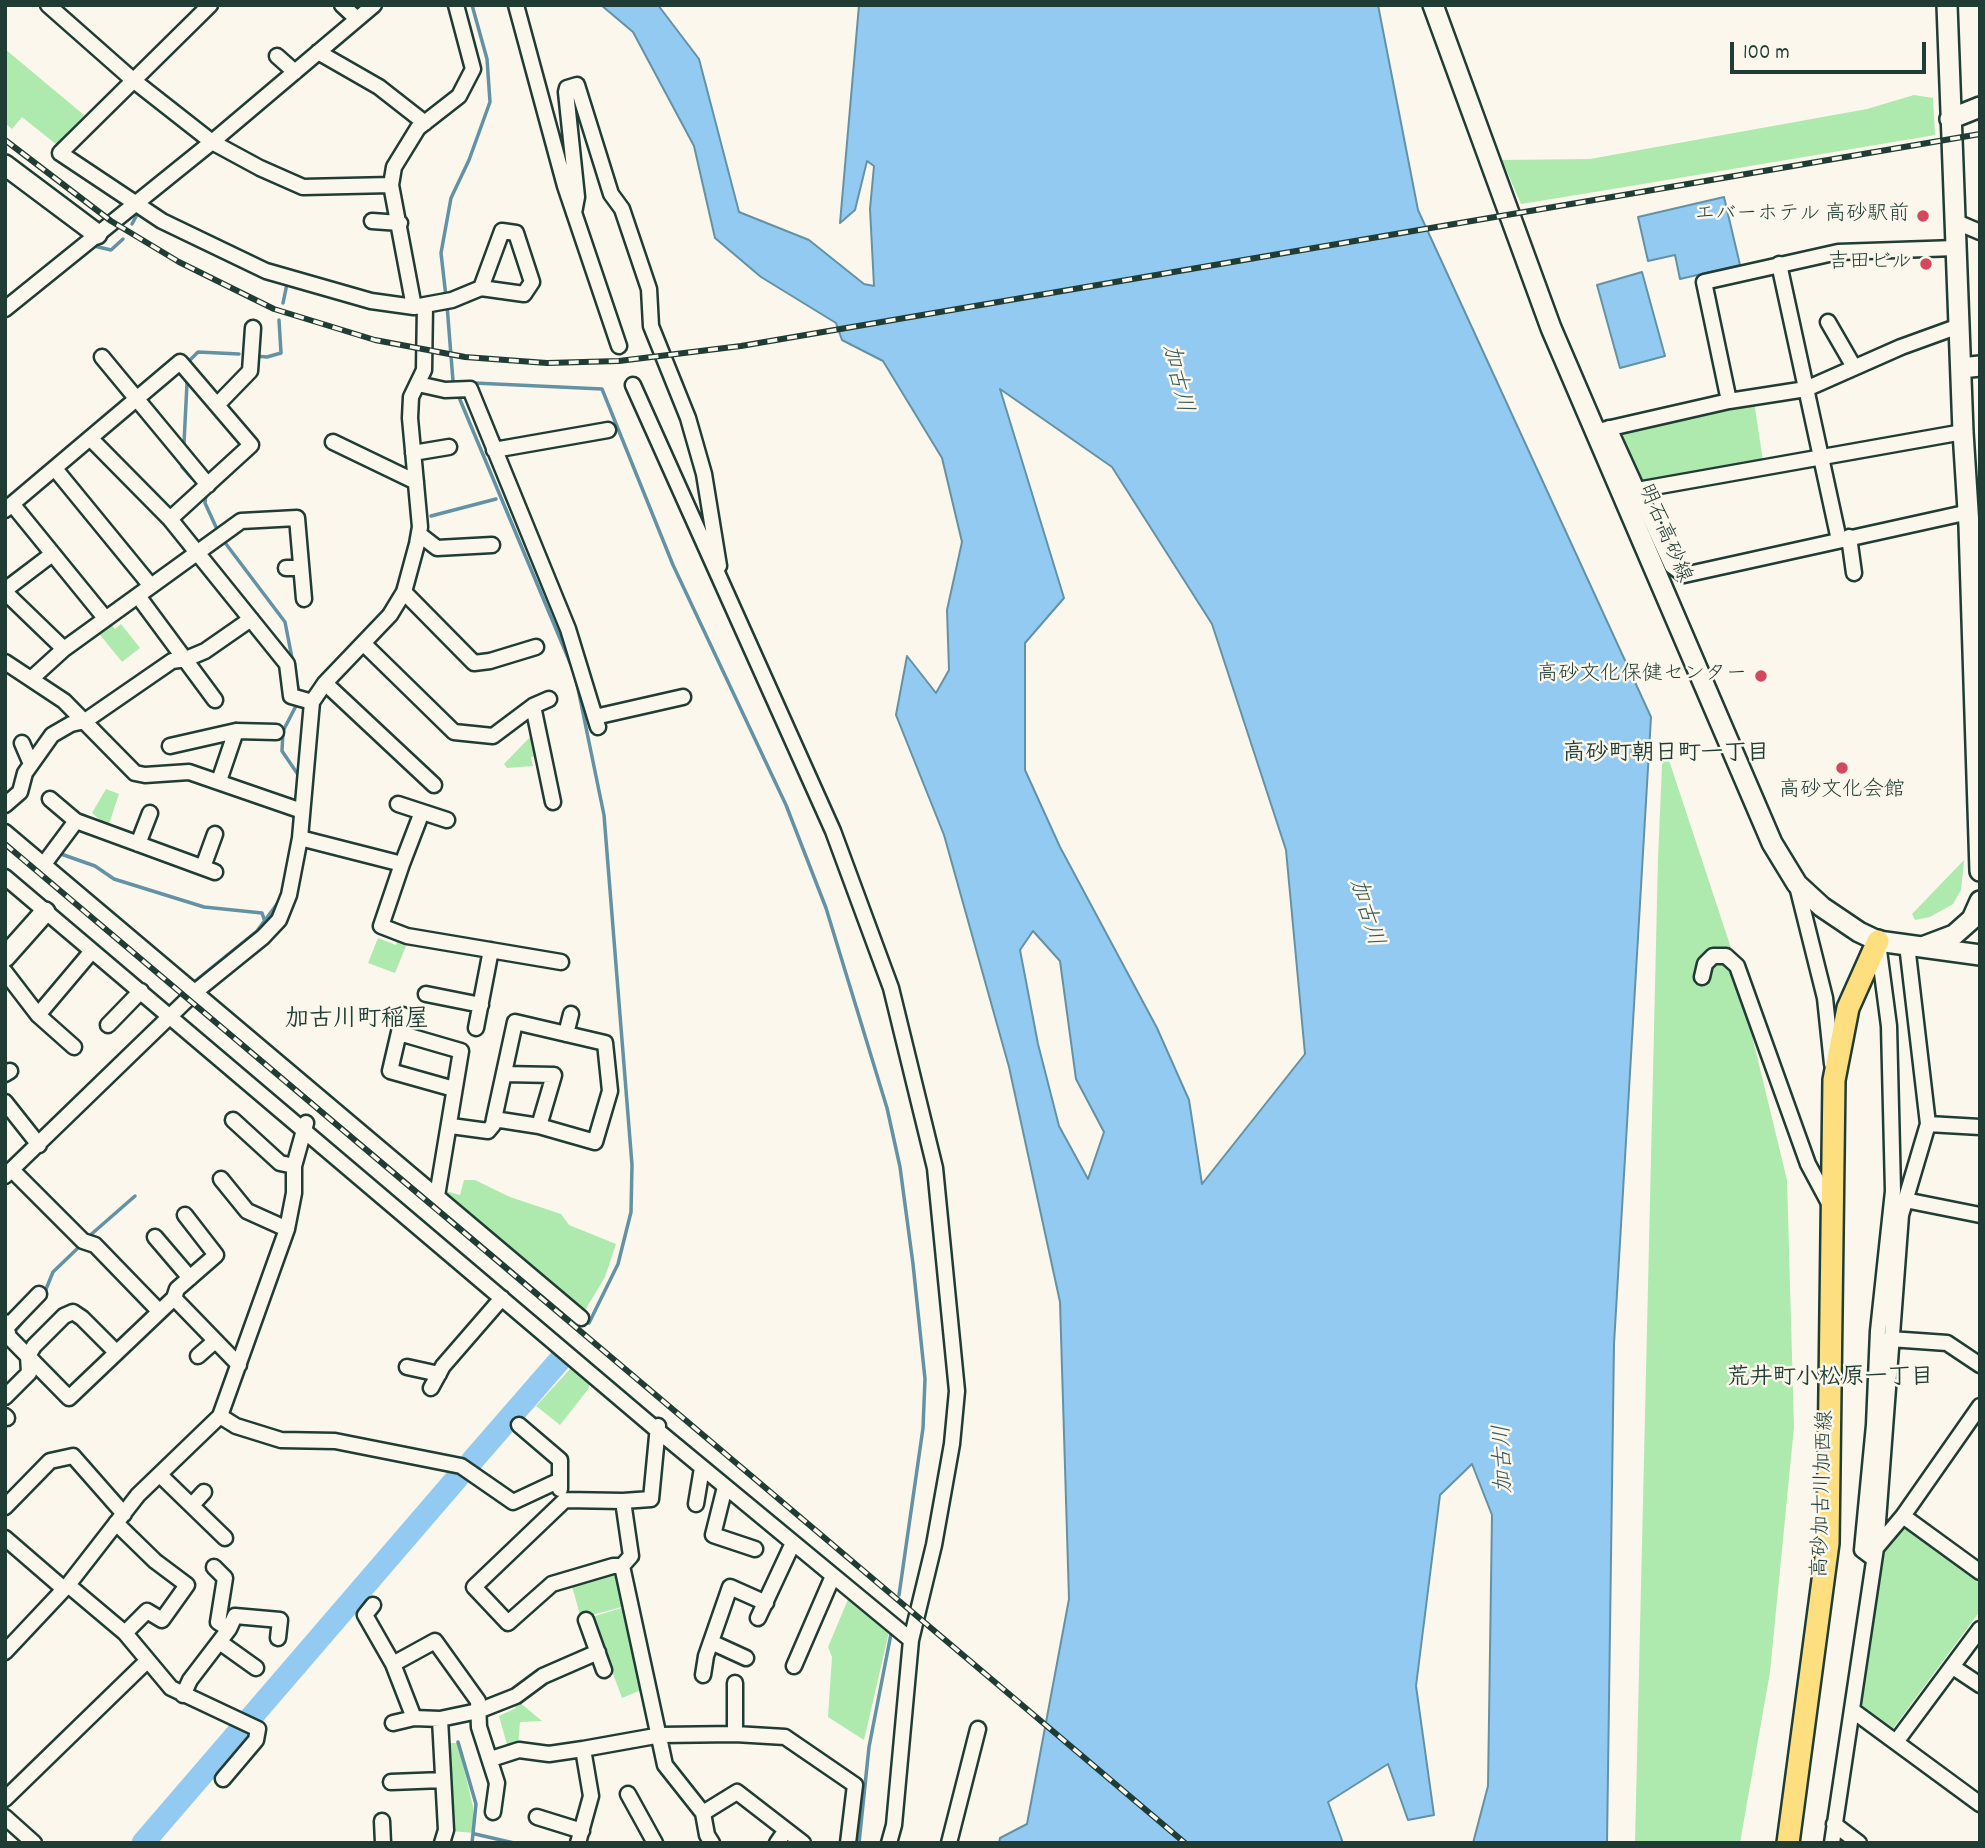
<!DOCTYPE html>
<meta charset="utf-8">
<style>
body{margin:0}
#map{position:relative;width:1985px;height:1848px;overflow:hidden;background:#fbf7ec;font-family:Dekko,sans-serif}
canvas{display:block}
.frame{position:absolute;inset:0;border:7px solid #1f3d34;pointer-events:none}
.scale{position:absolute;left:1730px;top:42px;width:196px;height:32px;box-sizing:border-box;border:4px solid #1f3d34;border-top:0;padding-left:9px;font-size:21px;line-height:24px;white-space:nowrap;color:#1f3d34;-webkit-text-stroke:5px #fbf7ec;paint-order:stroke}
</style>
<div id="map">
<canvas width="1985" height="1848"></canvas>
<div class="frame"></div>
<div class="scale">100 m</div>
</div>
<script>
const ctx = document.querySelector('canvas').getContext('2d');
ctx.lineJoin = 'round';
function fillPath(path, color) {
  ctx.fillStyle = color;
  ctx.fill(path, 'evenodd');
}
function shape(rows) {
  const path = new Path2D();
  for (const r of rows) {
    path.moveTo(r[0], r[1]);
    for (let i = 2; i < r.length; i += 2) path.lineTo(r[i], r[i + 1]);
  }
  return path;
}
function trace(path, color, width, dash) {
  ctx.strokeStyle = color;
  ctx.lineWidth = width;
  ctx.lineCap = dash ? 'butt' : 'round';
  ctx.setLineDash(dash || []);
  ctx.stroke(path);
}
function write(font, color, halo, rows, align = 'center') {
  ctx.font = font + ' Dekko,"Klee One",sans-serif';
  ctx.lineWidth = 5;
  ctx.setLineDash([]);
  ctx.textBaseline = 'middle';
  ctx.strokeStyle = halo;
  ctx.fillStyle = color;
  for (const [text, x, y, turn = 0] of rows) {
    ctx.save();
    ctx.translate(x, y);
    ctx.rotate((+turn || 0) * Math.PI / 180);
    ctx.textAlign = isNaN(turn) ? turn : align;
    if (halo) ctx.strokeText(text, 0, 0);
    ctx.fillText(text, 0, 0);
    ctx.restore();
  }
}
fillPath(shape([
 [5,49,84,115,57,145,22,117,12,129,5,123],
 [1914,95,1933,98,1935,135,1625,187,1521,204,1502,160,1590,159,1867,109],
 [1754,401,1763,461,1645,481,1639,477,1616,434,1619,429],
 [109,622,115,629,121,624,140,648,122,662,97,631],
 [532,735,536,756,531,757,533,766,507,768,504,764],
 [1663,742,1730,945,1787,1180,1794,1427,1770,1672,1740,1843,1635,1843,1658,858],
 [106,789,119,794,108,827,96,823,99,819,92,813],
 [1964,860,1961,890,1953,904,1930,917,1915,920,1912,914],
 [378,938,396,945,398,938,408,941,395,973,368,963],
 [464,1180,475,1180,510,1197,561,1214,569,1225,616,1244,605,1277,584,1312,448,1197,445,1191,460,1195],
 [571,1368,589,1383,589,1388,560,1425,536,1406],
 [1902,1526,1980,1583,1980,1611,1892,1730,1858,1703,1882,1553],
 [613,1571,619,1575,625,1606,581,1618,571,1583],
 [849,1597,889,1632,864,1740,828,1717,832,1657,828,1647],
 [625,1607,646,1688,622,1698,592,1617],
 [518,1701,542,1721,520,1722,518,1745,508,1748,499,1716,516,1708,514,1702],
 [448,1743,458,1743,473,1807,474,1833,451,1831]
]), '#aee9ae');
const water = shape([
 [601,5,658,5,699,59,739,212,809,240,864,284,874,286,870,209,874,166,867,161,855,210,840,223,859,5,1378,5,1418,210,1651,717,1614,1344,1607,1843,1473,1843,1488,1786,1492,1515,1472,1464,1440,1495,1416,1686,1434,1815,1408,1820,1388,1764,1328,1802,1343,1843,999,1843,1000,1838,1027,1824,1069,1599,1060,1302,1009,1067,944,835,896,715,907,656,936,693,949,670,947,610,962,542,942,458,883,361,842,340,836,323,761,277,715,238,694,146,633,32,601,5],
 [1000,389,1112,467,1212,624,1286,850,1305,1054,1202,1184,1189,1100,1157,1028,1060,847,1025,770,1025,643,1064,598,1000,389],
 [1033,931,1060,961,1076,1079,1104,1132,1088,1179,1059,1126,1038,1044,1020,950,1033,931],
 [1724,197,1740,265,1680,279,1675,255,1648,261,1638,217,1724,197],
 [1642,272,1665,356,1620,368,1597,285,1642,272]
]);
fillPath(water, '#92caf1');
trace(water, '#6492a5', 2);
trace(shape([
 [132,224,138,213],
 [94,246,111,250,123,239],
 [446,297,441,253,451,198,469,160,490,102,487,59,472,5],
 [283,303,287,284],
 [447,305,453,381],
 [255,356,267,357,281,353,279,320],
 [188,362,198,352,239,354],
 [453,382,602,389,673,565,786,805,826,908,887,1108,900,1167,913,1264,925,1379,923,1428,899,1595],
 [458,395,574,672],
 [184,443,187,383],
 [182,467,192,478],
 [206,494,205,503,216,527],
 [431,516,496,499],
 [223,540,285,622,293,663],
 [395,594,401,578],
 [379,617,389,603],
 [296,678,299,693],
 [576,679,604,815,632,1165,631,1212,618,1264,589,1323],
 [298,702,283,731,282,751,301,779],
 [61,854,95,866,114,879,204,907,262,913,265,922],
 [194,982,257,931,280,900],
 [87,1238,135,1196],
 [44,1294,53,1272,80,1246],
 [17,1329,29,1314],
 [458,1742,476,1804,472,1843],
 [475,1834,514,1843],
 [859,1843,869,1747,891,1634]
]), '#6492a5', 3.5);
trace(shape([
 [472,1461,559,1361],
 [143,1843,458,1477]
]), '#92caf1', 23);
const street = shape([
 [48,5,133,80,212,142,260,168,303,187,391,185,414,307],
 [210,5,60,153,162,221,266,271,371,301,414,307,452,300,481,288,524,294,532,282,516,233,502,231,481,288],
 [342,5,357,19],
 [516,5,565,186,619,346],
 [318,52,379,87,425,123],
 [277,56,295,72],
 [391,185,394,167,418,128,459,96,473,69,456,5],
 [574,213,577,197,566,92,567,88,577,85,611,194,622,209,649,289,651,326,688,418,704,474,719,566],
 [372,221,400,223],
 [1954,221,1980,232],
 [1779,264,1839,540],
 [5,309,212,142,374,5],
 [1828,322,1854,367],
 [102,357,208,485],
 [418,384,445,390,470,389,568,629,598,727],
 [633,385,833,831,891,988,935,1168,957,1391,952,1444,934,1545,911,1640,894,1825,889,1843],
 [1729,401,1704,282,1838,252,1956,248],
 [217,405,250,371,253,328],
 [1609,428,1672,566,1684,575,1969,512],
 [1602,430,1729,401,1806,389,1901,347,1959,326],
 [91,439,170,519,287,664,291,696,312,702],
 [333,442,416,482],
 [494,450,608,430],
 [413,453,449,447],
 [56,470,151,586],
 [1637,490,1963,432],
 [13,505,105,618],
 [5,510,180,362,251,445,170,519],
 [419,534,437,548,492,545],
 [1849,537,1854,573],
 [286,568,301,568],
 [5,590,51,555],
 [5,592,64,649],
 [404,592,474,663,490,661,536,647],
 [138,596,215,700],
 [364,644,454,732,493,736,533,706,549,699],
 [5,662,64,701,135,773,145,775,189,772,302,811],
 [31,679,64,649,241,521,297,518,304,599],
 [325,683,434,785],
 [533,706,553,802],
 [595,717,683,697],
 [22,743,31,764],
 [170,746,236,731,276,732],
 [219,781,236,731],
 [50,799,76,821],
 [398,804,447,820],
 [5,805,20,792,25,773,52,735,71,724,85,721,172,661,186,659,205,651,251,619],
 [5,832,581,1318],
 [300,838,402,864,381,926,407,936,561,962],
 [138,844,150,813],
 [44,864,76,821,215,872],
 [402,864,422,812],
 [203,867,215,834],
 [5,877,657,1430,911,1640],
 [1797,886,1825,998,1832,1064],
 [5,972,38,1015,74,1047],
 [1702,977,1705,964,1713,956,1726,956,1737,966,1808,1164,1830,1205],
 [426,994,481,1005],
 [38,1015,92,951],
 [403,1015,390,1071,454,1089],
 [108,1025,141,991],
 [476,1028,491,950],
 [399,1033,461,1051,437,1196],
 [566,1034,571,1014],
 [5,1074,10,1071],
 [504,1074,554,1075,539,1126],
 [5,1102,39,1145],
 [233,1120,280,1163,294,1166],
 [1928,1124,1980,1127],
 [451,1126,488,1131,493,1125,494,1119,515,1022,605,1043,610,1091,595,1142,539,1126,494,1119],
 [12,1170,83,1241,95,1245,159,1311],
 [5,1176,195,992,263,937,279,920,289,895,300,838,312,702,325,683,390,615,404,592,417,544,420,527,410,418,411,397,424,370,425,306],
 [221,1179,247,1211,287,1229],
 [1905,1200,1980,1215],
 [155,1237,190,1278],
 [174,1298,239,1365],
 [5,1322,9,1337,69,1398,174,1298,177,1289,216,1255,185,1215],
 [9,1325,39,1294],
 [1890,1339,1947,1343,1980,1365],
 [198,1356,215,1341],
 [407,1367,439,1374],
 [431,1388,443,1366,502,1298],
 [5,1397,29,1373,28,1356,34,1346,64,1316,73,1312,82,1318,116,1352],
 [5,1416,7,1418],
 [220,1416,236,1426,281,1440,335,1441,461,1466,513,1502,560,1480],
 [519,1425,560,1460,560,1489],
 [658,1426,651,1499,623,1501,631,1556,622,1566,665,1765,703,1813,707,1835,712,1843],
 [160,1475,225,1538],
 [725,1487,713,1535,755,1549],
 [696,1504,702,1468],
 [192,1505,204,1492],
 [5,1507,50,1461,73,1456,124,1514],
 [1903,1516,1980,1572],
 [116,1523,155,1561,187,1585,162,1620,147,1611,125,1633],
 [5,1538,64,1589],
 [1876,1548,1903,1516,1980,1406],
 [1874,1559,1862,1550,1874,1425,1878,1331,1893,1191,1889,1026,1878,943],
 [622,1566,613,1566,552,1584,508,1623,474,1587,565,1500,623,1501],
 [68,1585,125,1633,171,1688,258,1729,256,1740,223,1779],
 [373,1605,365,1615,393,1664,414,1718],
 [758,1618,793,1543],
 [586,1620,604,1670],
 [229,1629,235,1616,280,1620,278,1638],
 [711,1642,746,1658],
 [221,1643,256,1668],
 [5,1652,68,1585,138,1495,220,1416,287,1229,294,1193,294,1166,306,1123],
 [393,1664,435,1641,478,1701,479,1727,497,1783,493,1812],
 [794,1666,833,1576],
 [1953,1667,1980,1685],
 [703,1675,706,1656,730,1587,766,1603],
 [735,1683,735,1734],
 [183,1695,190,1680,229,1629,218,1622,225,1578,214,1567],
 [1852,1710,1980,1804],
 [440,1719,446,1830,442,1843],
 [393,1723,414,1718,440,1719,478,1711,516,1696,543,1676,598,1652],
 [1896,1742,1980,1629],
 [491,1759,519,1750,549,1754,583,1749],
 [391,1782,443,1780],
 [628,1794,655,1843],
 [5,1799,147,1661],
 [703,1813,737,1792,803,1843],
 [5,1817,34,1843],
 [537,1817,582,1831],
 [382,1821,383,1843],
 [1834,1824,1859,1843],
 [578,1843,591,1796,583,1749,661,1735,735,1734,785,1737,855,1785,848,1843],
 [777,1843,786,1830],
 [949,1843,978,1729],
 [1832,1843,1876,1548,1901,1215,1928,1124,1907,945]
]);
const secondary = shape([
 [1433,5,1551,328,1772,843,1797,884,1822,907,1859,932,1878,941,1980,955],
 [1947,5,1963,432,1969,526,1980,871],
 [1950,119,1980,107],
 [5,165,97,234],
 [1961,368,1980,366],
 [1925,946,1954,935,1972,919,1980,901],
 [5,957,45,912]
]);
const primary = shape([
 [1788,1843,1828,1543,1834,1080,1848,1008,1878,941]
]);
trace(street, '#1f3d34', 19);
trace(secondary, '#1f3d34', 24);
trace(primary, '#1f3d34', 26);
trace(street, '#fbf7ec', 14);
trace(secondary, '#fbf7ec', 19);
trace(primary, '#fedf80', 21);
const rail = shape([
 [5,140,111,221,179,262,274,309,375,340,465,357,547,363,619,361,741,346,1980,134],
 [5,844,1185,1843]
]);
trace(rail, '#1f3d34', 6);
trace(rail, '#fbf7ec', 3.5, [10]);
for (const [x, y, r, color] of [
 [1923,216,7,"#d1495b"],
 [1926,264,7,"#d1495b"],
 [1761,676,7,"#d1495b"],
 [1842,768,7,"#d1495b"]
]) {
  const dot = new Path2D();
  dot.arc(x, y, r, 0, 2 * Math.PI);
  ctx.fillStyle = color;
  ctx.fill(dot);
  trace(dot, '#fbf7ec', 2.5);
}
write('21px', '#1f3d34', '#fbf7ec', [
 ["エバーホテル 高砂駅前",1909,216],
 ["吉田ビル",1912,264],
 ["高砂文化保健センター",1747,676],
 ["高砂文化会館",1842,792,"center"]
], 'right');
write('21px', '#1f3d34', '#fbf7ec', [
 ["明石高砂線",1663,534,67],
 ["高砂加古川加西線",1825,1494,-88]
]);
write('italic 23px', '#36595a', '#fbf7ec', [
 ["加古川",1175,379,77],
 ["加古川",1364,913,73],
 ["加古川",1506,1459,-92]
]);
write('bold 23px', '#1f3d34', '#fbf7ec', [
 ["高砂町朝日町一丁目",1666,756],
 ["荒井町小松原一丁目",1830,1380]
]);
write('bold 24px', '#1f3d34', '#fbf7ec', [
 ["加古川町稲屋",357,1022]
]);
</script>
